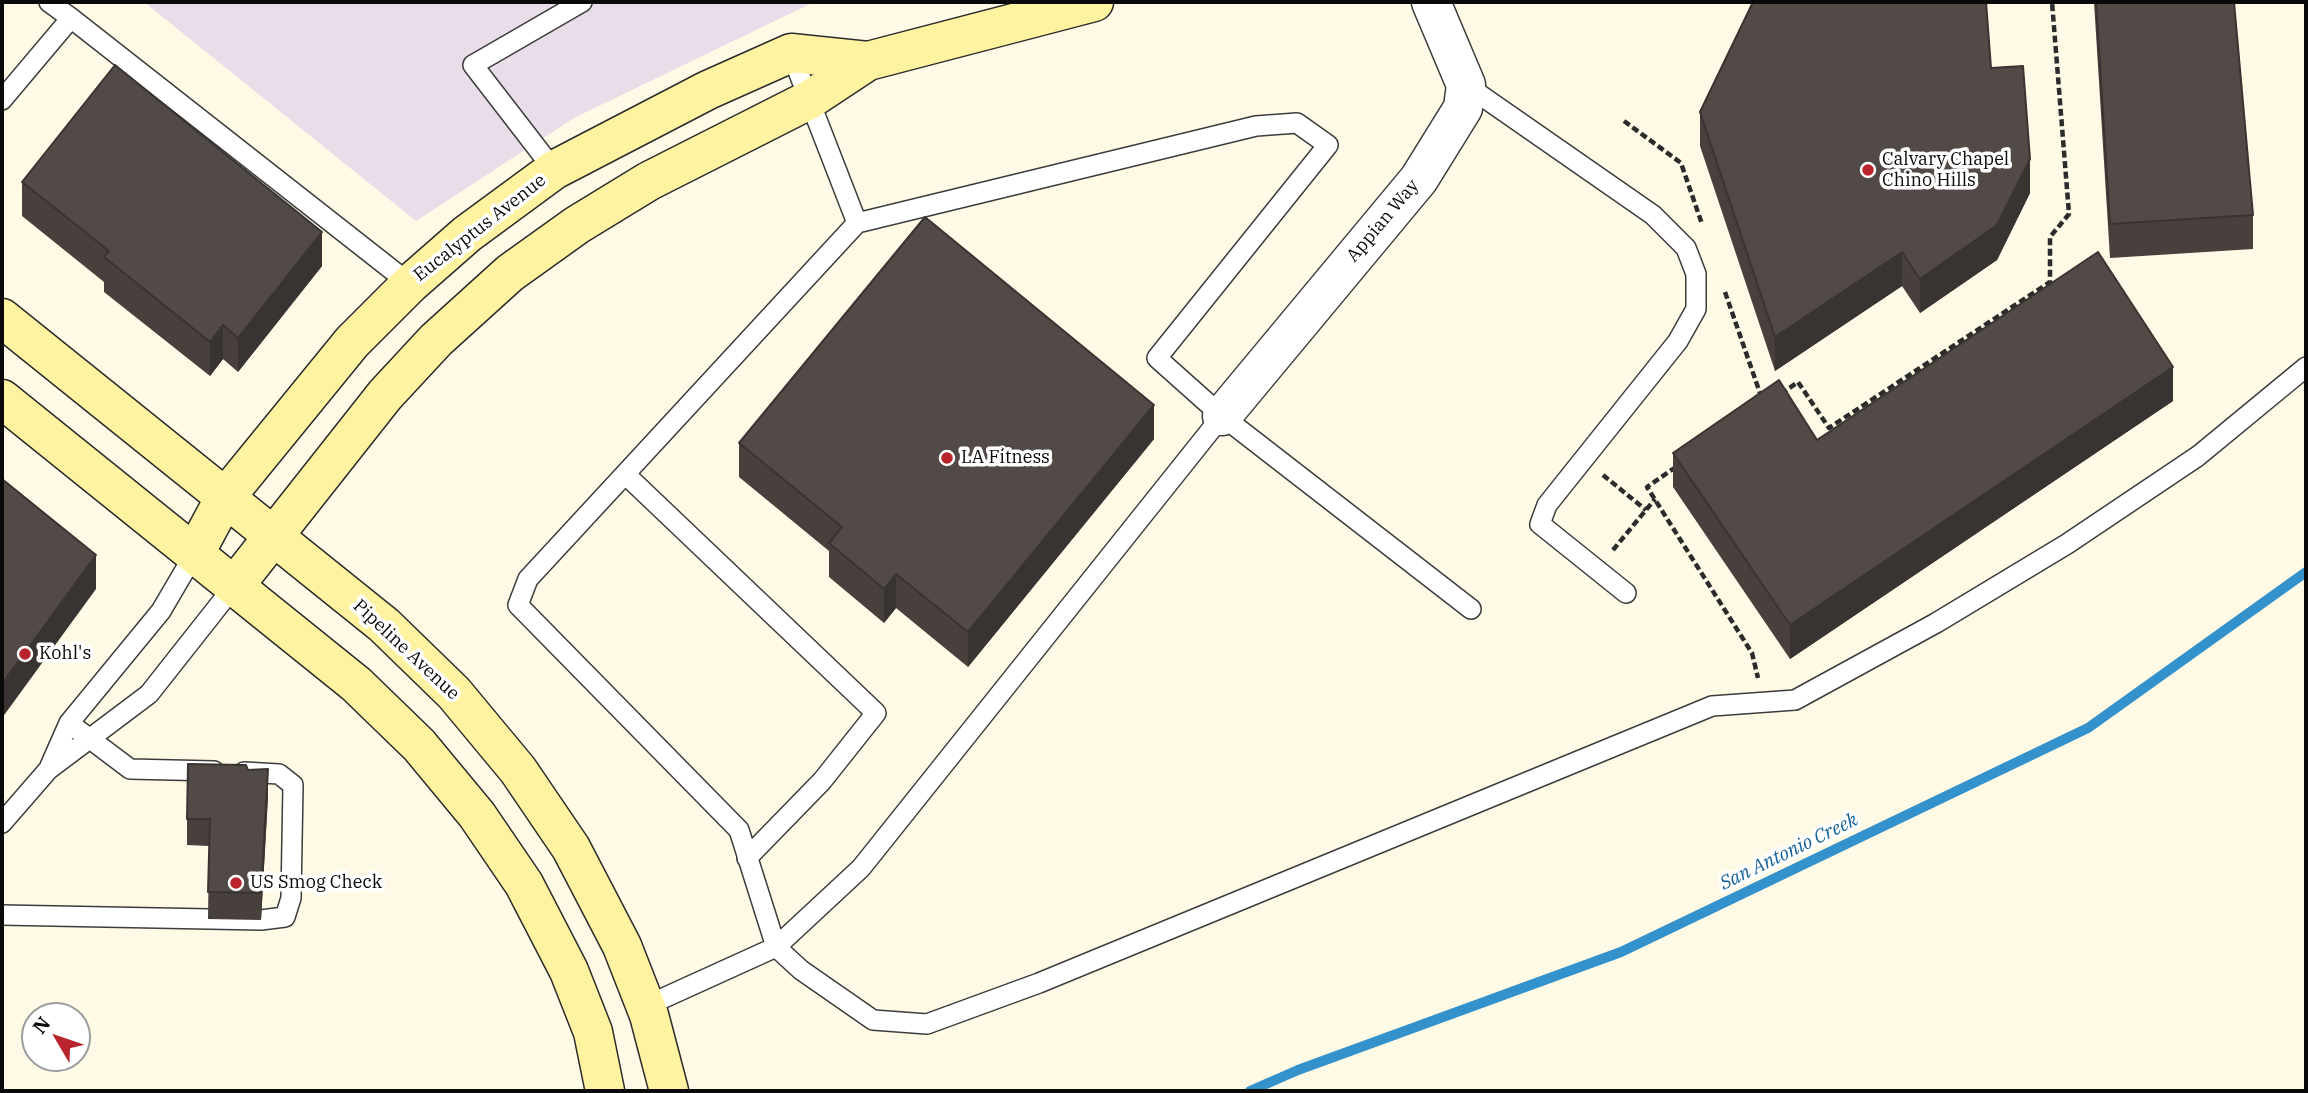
<!DOCTYPE html>
<style>
body{margin:0}
#map{position:relative;width:2308px;height:1093px;overflow:hidden;background:#fffae6;font-family:"IBM Plex Serif",serif}
canvas{display:block}
.frame{position:absolute;inset:0;border:4px solid #090909;pointer-events:none}
.north{position:absolute;left:21px;top:1002px;width:70px;height:70px;box-sizing:border-box;background:#fff;border:2px solid #9d9d9d;border-radius:50%;rotate:309deg;font-size:19px;font-weight:700;line-height:28px;text-align:center;color:#090909}
.north::after{content:'';display:block;margin:auto;width:24px;height:32px;background:#b8232c;clip-path:polygon(50% 0,100% 100%,50% 72%,0 100%)}
</style>
<div id="map">
<canvas width="2308" height="1093"></canvas>
<div class="frame"></div>
<div class="north">N</div>
</div>
<script>
const ctx = document.querySelector('canvas').getContext('2d');
ctx.lineJoin = 'round';
function fillPath(path, color) {
  ctx.fillStyle = color;
  ctx.fill(path, 'evenodd');
}
function shape(rows) {
  const path = new Path2D();
  for (const r of rows) {
    path.moveTo(r[0], r[1]);
    for (let i = 2; i < r.length; i += 2) path.lineTo(r[i], r[i + 1]);
  }
  return path;
}
function trace(path, color, width, dash) {
  ctx.strokeStyle = color;
  ctx.lineWidth = width;
  ctx.lineCap = dash ? 'butt' : 'round';
  ctx.setLineDash(dash || []);
  ctx.stroke(path);
}
function write(font, color, halo, rows, align = 'center') {
  ctx.font = font + ' "IBM Plex Serif",serif';
  ctx.lineWidth = 7;
  ctx.setLineDash([]);
  ctx.textBaseline = 'middle';
  ctx.strokeStyle = halo;
  ctx.fillStyle = color;
  for (const [text, x, y, turn = 0] of rows) {
    ctx.save();
    ctx.translate(x, y);
    ctx.rotate((+turn || 0) * Math.PI / 180);
    ctx.textAlign = isNaN(turn) ? turn : align;
    if (halo) ctx.strokeText(text, 0, 0);
    ctx.fillText(text, 0, 0);
    ctx.restore();
  }
}
fillPath(shape([
 [144,2,814,2,574,118,416,221]
]), '#e8dde9');
trace(shape([
 [1250,1091,1298,1070,1621,952,2088,728,2306,572]
]), '#3391cc', 10);
const lane = shape([
 [49,2,71,18],
 [791,53,857,223,528,579,518,605,739,830,776,947,801,970,873,1020,927,1024,1039,983,1712,706,1795,700,1936,623,2067,544,2198,456,2306,367],
 [1466,85,1653,215,1686,248,1696,274,1696,309,1678,341,1547,505,1540,524,1626,593],
 [2,100,71,18,410,284],
 [554,170,473,65,582,2],
 [857,223,1256,126,1297,123,1328,145,1157,358,1222,416,1471,609],
 [625,474,876,713,822,781,747,858],
 [69,723,130,769,214,771],
 [50,766,69,723,161,611,195,553],
 [2,823,48,770,149,694,235,585],
 [2,915,261,920,285,917,291,898,293,785,279,774,244,772],
 [646,1006,776,947,861,868,1222,416]
]);
const street = shape([
 [1222,416,1419,179,1463,108,1466,85,1431,2]
]);
const secondary = shape([
 [2,318,384,625,454,693,518,770,571,848,622,946,649,1015,669,1091],
 [2,399,356,684,419,745,477,815,524,884,569,971,593,1032,605,1091],
 [195,553,224,499,352,342,410,284,467,234,554,170,708,90,791,53,868,61],
 [235,585,385,395,436,340,510,273,577,225,649,181,809,100,868,61,1094,2]
]);
trace(lane, '#3c3c3c', 22);
trace(street, '#3c3c3c', 41);
trace(secondary, '#2b2b2b', 41);
trace(shape([
 [1624,121,1681,163,1702,224],
 [1725,292,1761,396],
 [1781,394,1798,382,1829,428,2050,282,2050,237,2069,214,2052,2],
 [1676,467,1647,487,1752,653,1758,678],
 [1603,475,1646,510],
 [1613,550,1655,499]
]), '#2b2b2b', 4.5, [7, 3.5]);
trace(lane, '#fff', 19);
trace(street, '#fff', 38);
trace(secondary, '#fff3a1', 38);
fillPath(shape([
 [2094,2,2234,2,2253,215,2253,249,2110,258],
 [1991,68,2030,193,1997,260,1920,313,1902,286,1775,371,1700,146,1700,112],
 [22,182,322,266,238,372,223,359,210,376,104,292,104,282,22,216],
 [2173,401,1790,659,1673,487,1673,453,1817,440],
 [1154,439,968,667,896,608,884,623,829,577,829,551,739,477,739,443],
 [248,770,268,796,261,920,208,919,209,846,187,845,187,819]
]), '#47403c');
fillPath(shape([
 [2030,159,2030,193,1997,260,1920,313,1920,279],
 [322,232,322,266,238,372,238,338],
 [1902,252,1902,286,1775,371,1775,337],
 [223,325,223,359,210,376,210,342],
 [2173,367,2173,401,1790,659,1790,625],
 [1154,405,1154,439,968,667,968,632],
 [96,555,96,589,2,718,2,684],
 [896,574,896,608,884,623,884,589],
 [268,769,268,796,261,920,261,893]
]), '#393431');
const building = shape([
 [1753,2,1986,2,1991,68,2023,66,2030,159,1997,225,1920,279,1902,252,1775,337,1700,112,1753,2],
 [2096,2,2234,2,2253,215,2110,224,2096,2],
 [115,65,322,232,238,338,223,325,210,342,104,257,109,251,22,182,115,65],
 [925,217,1154,405,968,632,896,574,884,589,829,543,842,527,739,443,925,217],
 [2098,252,2173,367,1790,625,1673,453,1779,380,1817,440,2098,252],
 [2,479,96,555,2,684,2,479],
 [188,764,246,765,248,770,268,769,261,893,208,892,210,819,187,819,188,764]
]);
fillPath(building, '#524a46');
trace(building, '#393431', 2);
for (const [x, y, r, color] of [
 [1868,170,7,"#b8232c"],
 [947,458,7,"#b8232c"],
 [25,654,7,"#b8232c"],
 [236,883,7,"#b8232c"]
]) {
  const dot = new Path2D();
  dot.arc(x, y, r, 0, 2 * Math.PI);
  ctx.fillStyle = color;
  ctx.fill(dot);
  trace(dot, '#fff', 2.5);
}
write('18px', '#090909', '#fff', [
 ["Calvary Chapel",1882,160],
 ["Chino Hills",1882,181],
 ["LA Fitness",961,458],
 ["Kohl's",39,654],
 ["US Smog Check",250,883]
], 'left');
write('18px', '#090909', '#fff', [
 ["Appian Way",1383,221,-50],
 ["Eucalyptus Avenue",480,228,-38],
 ["Pipeline Avenue",406,650,43]
]);
write('italic 19px', '#156199', '#fff', [
 ["San Antonio Creek",1789,852,-26]
]);
</script>
